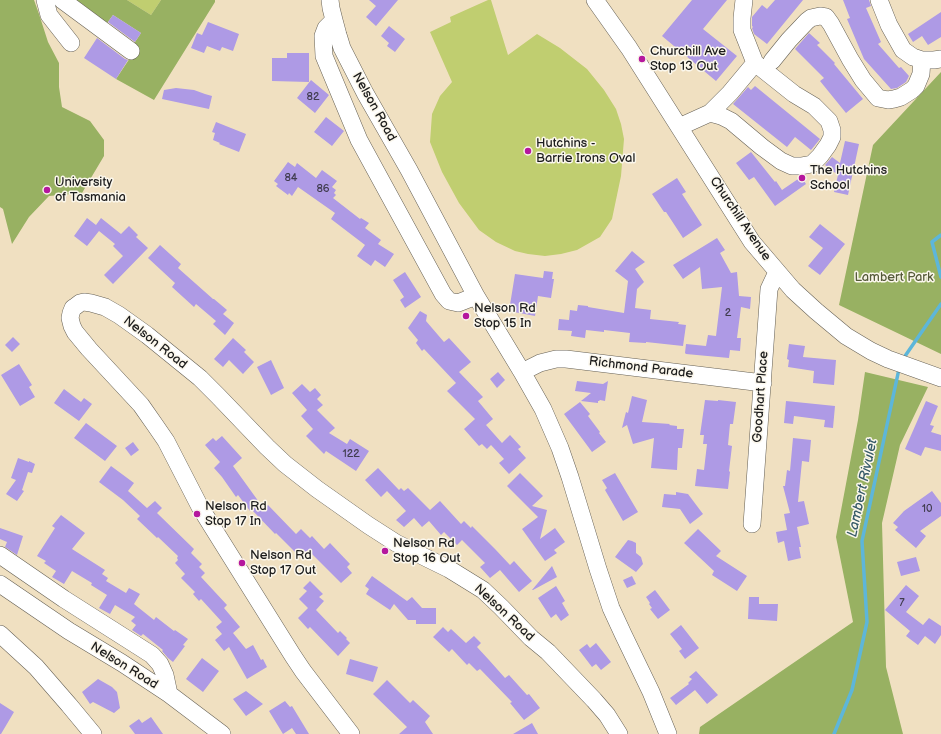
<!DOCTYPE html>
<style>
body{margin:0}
canvas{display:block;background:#f0e0c1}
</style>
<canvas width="941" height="734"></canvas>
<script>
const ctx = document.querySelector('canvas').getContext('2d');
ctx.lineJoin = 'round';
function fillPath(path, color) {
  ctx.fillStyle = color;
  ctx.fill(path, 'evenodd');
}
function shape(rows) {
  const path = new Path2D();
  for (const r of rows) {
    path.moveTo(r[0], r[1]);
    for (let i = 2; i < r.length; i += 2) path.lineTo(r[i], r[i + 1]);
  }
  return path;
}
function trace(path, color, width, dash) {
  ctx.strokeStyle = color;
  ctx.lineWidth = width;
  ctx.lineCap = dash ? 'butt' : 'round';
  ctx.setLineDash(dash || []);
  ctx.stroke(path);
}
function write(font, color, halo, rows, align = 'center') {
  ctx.font = font + ' "Balsamiq Sans",sans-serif';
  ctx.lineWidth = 3;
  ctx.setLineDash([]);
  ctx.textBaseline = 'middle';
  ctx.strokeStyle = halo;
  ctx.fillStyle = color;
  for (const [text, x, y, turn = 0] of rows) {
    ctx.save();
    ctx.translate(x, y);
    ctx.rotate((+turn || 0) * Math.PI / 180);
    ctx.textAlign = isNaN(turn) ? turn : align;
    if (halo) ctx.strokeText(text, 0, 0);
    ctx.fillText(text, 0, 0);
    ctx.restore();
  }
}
fillPath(shape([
 [127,0,161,0,151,15],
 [488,0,491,0,508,55,537,34,560,48,587,69,604,90,616,109,621,124,624,139,621,176,612,219,600,237,577,250,561,254,545,256,528,254,515,251,496,242,479,230,459,203,442,172,430,142,432,114,440,96,452,82,430,32,451,22,450,17]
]), '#c0ce70');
fillPath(shape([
 [0,0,34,0,39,14,48,42,59,63,59,87,62,107,90,121,104,140,104,156,82,193,49,196,29,217,12,244,3,209,0,207],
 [74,0,127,0,151,15,161,0,215,0,215,2,154,100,116,79,130,58,133,45,141,33,113,15,105,26],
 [941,72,941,354,839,305,873,145],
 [865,372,928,387,900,445,882,523,886,667,903,734,699,734,700,727,853,622,836,537,858,420]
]), '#98b162');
trace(shape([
 [941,235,932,242,941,277],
 [903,359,941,304],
 [834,734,852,690,867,622,862,541,899,369]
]), '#5db6da', 3.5);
fillPath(shape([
 [369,0,398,0,376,26,366,17,376,6],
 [692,0,727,0,703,29,737,56,716,81,662,36],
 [775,0,803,0,767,44,754,34,752,28,753,27,752,26,752,17,762,5,767,9],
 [843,0,869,0,871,6,866,8,881,42,878,44,899,68,901,67,909,76,906,82,897,88,891,89,864,59,847,19,850,18],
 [941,12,941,37,928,45,922,36,913,42,908,34],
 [113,15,141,33,135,42,108,22],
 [208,22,239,34,233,51,222,47,220,51,207,46,204,53,191,48,197,33,202,35],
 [389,26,405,39,395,52,387,46,389,43,381,36],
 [809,33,820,43,817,45,835,63,834,64,863,99,846,113,820,81,824,78,795,49],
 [97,38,125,59,128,60,116,79,84,58],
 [287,53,309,53,309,82,272,81,272,58,287,58],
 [311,80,329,95,315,113,297,98],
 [755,86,820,139,811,150,795,137,787,147,733,104,748,87,751,90],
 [176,88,194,90,205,94,212,96,209,109,162,99,164,90],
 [326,117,344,131,332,146,314,132],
 [216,122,246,134,239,152,219,144,220,143,213,140,215,133,212,132],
 [845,141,859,144,848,195,834,192,838,175,825,165,832,157,840,163],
 [751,152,775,182,776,181,782,190,801,177,806,184,775,206,754,177,749,180,736,163],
 [288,162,295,167,297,163,316,178,322,170,337,181,332,187,336,190,334,193,336,195,333,198,360,219,361,218,369,223,365,228,381,240,378,244,394,254,385,267,375,260,371,266,357,256,365,245,331,219,335,213,298,187,292,196,289,193,288,195,276,186,278,184,274,181],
 [677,178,686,192,682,194,702,225,683,238,666,212,664,212,652,194],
 [87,218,96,225,101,218,121,234,129,226,138,235,136,237,148,248,113,284,104,275,123,256,113,246,115,244,99,231,87,246,74,236],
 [820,224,845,244,820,275,808,266,823,248,809,237],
 [717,238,725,250,720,253,731,273,737,272,739,296,751,297,750,309,741,307,737,338,741,338,740,351,730,350,729,358,686,354,685,353,686,344,706,346,708,335,716,336,722,287,702,289,700,267,683,279,673,265],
 [160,245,181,264,178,268,213,299,214,299,227,310,223,314,234,323,225,335,213,324,216,321,196,304,194,307,172,287,175,283,148,258],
 [632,251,645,262,635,269,644,282,637,289,635,308,651,310,650,319,679,322,678,324,686,325,683,346,646,342,646,343,629,342,630,333,604,330,604,332,586,330,585,338,571,336,572,331,558,330,559,319,569,320,570,310,577,311,578,305,588,306,588,307,624,313,628,281,615,271],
 [544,271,553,272,552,279,554,279,551,298,538,296,535,316,509,311,515,274,543,278],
 [405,272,421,297,405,308,400,300,404,297,393,280],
 [420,311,427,315,426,321,444,342,449,338,471,362,459,372,483,397,478,401,493,419,486,425,502,443,510,435,521,447,518,449,526,458,509,474,499,463,504,459,491,445,487,449,482,444,479,446,464,429,475,419,447,391,456,383,424,349,422,351,416,343,418,340,408,328],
 [13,337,20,344,12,352,5,345],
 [233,338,246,350,244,352,254,362,243,374,229,360,223,367,214,359],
 [789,344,805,346,803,357,836,360,834,385,813,383,814,371,788,367,789,360,787,359],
 [271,360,284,388,271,395,257,367],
 [19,364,32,385,29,387,35,397,20,406,1,375],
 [498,372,505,380,497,388,490,379],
 [577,381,603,384,608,381,605,401,600,400,599,401,598,401,598,403,581,401,591,393,575,391],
 [302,384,310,392,315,388,321,395,317,399,323,405,317,410,335,428,329,433,347,444,350,439,369,451,356,471,326,451,324,454,306,436,313,429,301,416,307,410,292,393],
 [64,389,81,402,84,398,92,404,79,421,54,403],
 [632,396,647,400,642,422,670,424,669,425,677,426,677,429,684,429,682,448,678,448,677,470,651,468,654,438,633,444,627,425,622,428,626,412,628,413],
 [705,400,718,401,718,400,736,402,733,424,730,424,728,445,732,446,729,471,730,472,728,489,695,486,697,469,704,470,707,444,703,444,704,435,700,435],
 [786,401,835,406,833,428,824,427,825,420,794,416,793,424,784,423],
 [926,401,938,406,930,425,934,426,931,432,941,435,941,451,925,447,921,456,905,449],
 [580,402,590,414,588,416,600,432,599,433,606,442,592,452,564,414],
 [86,423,117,446,105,461,74,438],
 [222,436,242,458,233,466,264,509,268,505,296,534,301,529,310,538,312,536,324,549,330,543,350,564,347,567,352,573,341,583,308,550,300,557,276,533,275,534,252,510,250,511,238,495,236,497,222,477,214,468,220,462,205,445,213,438,216,441],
 [793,438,811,440,809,462,802,461,798,502,804,501,809,524,797,527,801,547,799,547,801,558,788,561,784,541,778,543,776,532,787,530,784,514,790,513,783,486,785,486,787,470,790,471],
 [133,442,139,450,131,456,125,448],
 [18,458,29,462,29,461,35,464,32,473,28,472,22,490,24,491,17,501,6,494,16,480,11,478],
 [111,466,134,483,128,491,147,508,155,501,162,508,157,513,194,549,191,553,202,564,199,567,205,573,201,577,227,605,224,608,240,627,233,633,246,649,253,645,261,660,263,659,267,667,247,679,229,647,224,651,215,640,222,634,216,627,222,622,201,599,199,601,193,594,195,592,181,578,185,574,175,563,178,560,177,558,178,556,158,537,157,538,137,519,140,516,123,500,99,482],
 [378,468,399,490,401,488,404,491,408,488,430,510,440,501,461,524,464,521,471,528,472,526,495,549,510,565,514,561,532,581,519,592,500,570,490,578,480,567,485,563,462,540,457,545,444,532,441,535,429,521,422,527,414,518,404,527,396,520,406,511,387,491,381,497,365,480],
 [520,473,543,496,532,506,547,510,540,539,555,528,565,542,554,550,557,553,545,561,522,529,538,517,507,486],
 [615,473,638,512,623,521,605,490,607,488,602,480],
 [932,491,941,503,941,516,920,531,926,536,916,548,895,530,898,527,893,523,904,511],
 [676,492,688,494,703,514,690,524,680,509,662,507,664,494,676,495],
 [61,515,85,533,72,549,105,570,102,574,108,578,106,581,126,593,129,588,140,594,134,604,154,620,156,617,174,631,175,630,188,639,183,645,185,646,173,662,168,658,162,651,163,650,143,634,141,636,132,630,136,625,131,621,135,617,115,605,110,614,99,608,107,595,91,585,92,583,72,571,64,584,52,577,56,571,44,563,46,561,37,556,55,528,52,526],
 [0,528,23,536,17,555,5,547,7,542,0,539],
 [698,529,721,551,716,556,747,576,737,591,712,575,714,571,684,543],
 [628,540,632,541,636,543,636,553,641,557,643,564,636,572,615,557],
 [916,557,920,571,901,576,897,562],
 [552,566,557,577,533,590,532,590],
 [372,576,407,601,412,597,422,608,436,608,436,624,416,624,416,620,408,620,394,604,390,610,366,594,369,589,365,586],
 [632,576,636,584,627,588,623,580],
 [310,581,323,594,319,597,324,601,316,610,338,633,340,631,347,638,346,639,350,643,338,656,310,627,308,629,298,618,308,608,299,599,307,591,303,588],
 [906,585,919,596,906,612,923,625,929,618,941,626,941,635,935,644,925,636,918,645,906,636,910,631,885,610],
 [556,586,565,601,562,603,569,615,561,621,556,614,551,618,538,598],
 [655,590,670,610,658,619,650,609,652,608,649,604,650,603,646,597],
 [749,597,759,597,759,604,778,604,777,621,748,619],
 [681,625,699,648,685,659,679,651,682,649,670,634],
 [443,627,448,632,451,629,466,643,474,636,481,643,477,647,489,660,505,678,509,675,527,695,529,694,540,708,524,720,510,703,512,702,480,669,477,671,469,663,467,665,452,649,449,652,433,637],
 [596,643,611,662,601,670,596,664,592,667,579,650,587,644,590,648],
 [202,658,219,671,203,692,186,679],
 [350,659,378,667,373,682,346,674],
 [696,671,718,695,707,704,695,690,676,705,670,698,689,684,688,683,692,679,689,677],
 [98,679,112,687,117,692,120,708,114,713,93,702,90,704,82,692],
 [387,680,410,703,413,700,430,716,425,722,433,734,399,734,407,727,373,694],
 [246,691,263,704,246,716,233,699],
 [285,701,290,707,292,706,309,734,296,734,292,728,283,734,269,711],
 [0,703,14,712,1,734,0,734],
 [151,717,163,734,135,734,129,726,139,719,142,723],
 [532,723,538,734,513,734]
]), '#ae9ae5');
const minor = shape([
 [45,0,49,15,71,43],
 [62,0,131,51],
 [330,0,331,8,334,20,338,35,342,48,365,93,409,170,476,296,522,372,543,409,560,448,570,477,598,569,611,608,623,634,651,692,668,734],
 [595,0,629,48,752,242,793,290,816,311,846,336,871,351,888,359,941,378],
 [879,0,889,25,903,50,913,57,922,60,934,60,941,59],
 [334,20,326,28,323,36,324,56,359,140,443,294,449,301,458,303,476,296],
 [772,61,789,40,807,21,811,18,820,16,826,17,831,24,850,59,863,80,878,98,888,100,894,99,901,97,912,90,916,86,921,74,922,60],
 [710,113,721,116,731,121,762,147,781,161,792,166,801,166,812,164,820,156,828,145,832,137,832,130,829,121,814,106,794,94,755,63,742,30,742,18,744,0],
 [679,127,710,113,730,93,755,63],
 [522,372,540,363,556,359,566,359,763,383],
 [752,524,769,289,777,272],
 [0,555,64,599,152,655,160,664,165,675,169,694],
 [0,584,69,631,122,663,169,694,222,734],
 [0,634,36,667,69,705,93,734],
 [351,734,303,671,293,656,213,528,200,507,166,441,155,425,141,405,89,349,75,332,72,326,70,318,71,313,73,308,76,306,80,303,84,302,91,303,105,307,119,315,147,335,200,378,218,396,267,447,285,464,317,489,368,525,396,543,449,569,483,590,501,607,531,638,548,652,594,700,607,715,619,734]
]);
trace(minor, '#666156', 18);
trace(minor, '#fff', 17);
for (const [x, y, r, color] of [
 [642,59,4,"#b5179e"],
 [528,151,4,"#b5179e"],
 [802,178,4,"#b5179e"],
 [47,190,4,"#b5179e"],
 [466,316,4,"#b5179e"],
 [197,514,4,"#b5179e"],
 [385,551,4,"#b5179e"],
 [242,563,4,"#b5179e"]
]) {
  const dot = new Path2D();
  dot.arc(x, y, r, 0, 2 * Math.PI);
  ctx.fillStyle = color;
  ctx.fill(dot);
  trace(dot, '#fbf7ec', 1.5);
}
write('11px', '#403c4e', null, [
 ["82",313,97],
 ["84",291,178],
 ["86",323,189],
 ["2",728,313],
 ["122",351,454],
 ["10",927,509],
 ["7",902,603]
]);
write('13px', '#1c1c1c', '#fbf7ec', [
 ["Churchill Ave",650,52],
 ["Stop 13 Out",650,67],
 ["Hutchins -",536,144],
 ["Barrie Irons Oval",536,159],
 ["The Hutchins",810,171],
 ["School",810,186],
 ["University",55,183],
 ["of Tasmania",55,198],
 ["Nelson Rd",474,309],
 ["Stop 15 In",474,324],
 ["Nelson Rd",205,507],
 ["Stop 17 In",205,522],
 ["Nelson Rd",393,544],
 ["Stop 16 Out",393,559],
 ["Nelson Rd",250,556],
 ["Stop 17 Out",250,571]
], 'left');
write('13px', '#1c1c1c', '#fbf7ec', [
 ["Nelson Road",374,107,61],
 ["Churchill Avenue",740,219,56],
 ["Nelson Road",155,343,38],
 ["Richmond Parade",641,368,7],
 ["Goodhart Place",761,397,-86],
 ["Nelson Road",504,613,43],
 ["Nelson Road",124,666,32]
]);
write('13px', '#555a39', '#fbf7ec', [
 ["Lambert Park",894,278]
]);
write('italic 14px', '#365a68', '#fbf7ec', [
 ["Lambert Rivulet",863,488,-78]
]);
</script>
